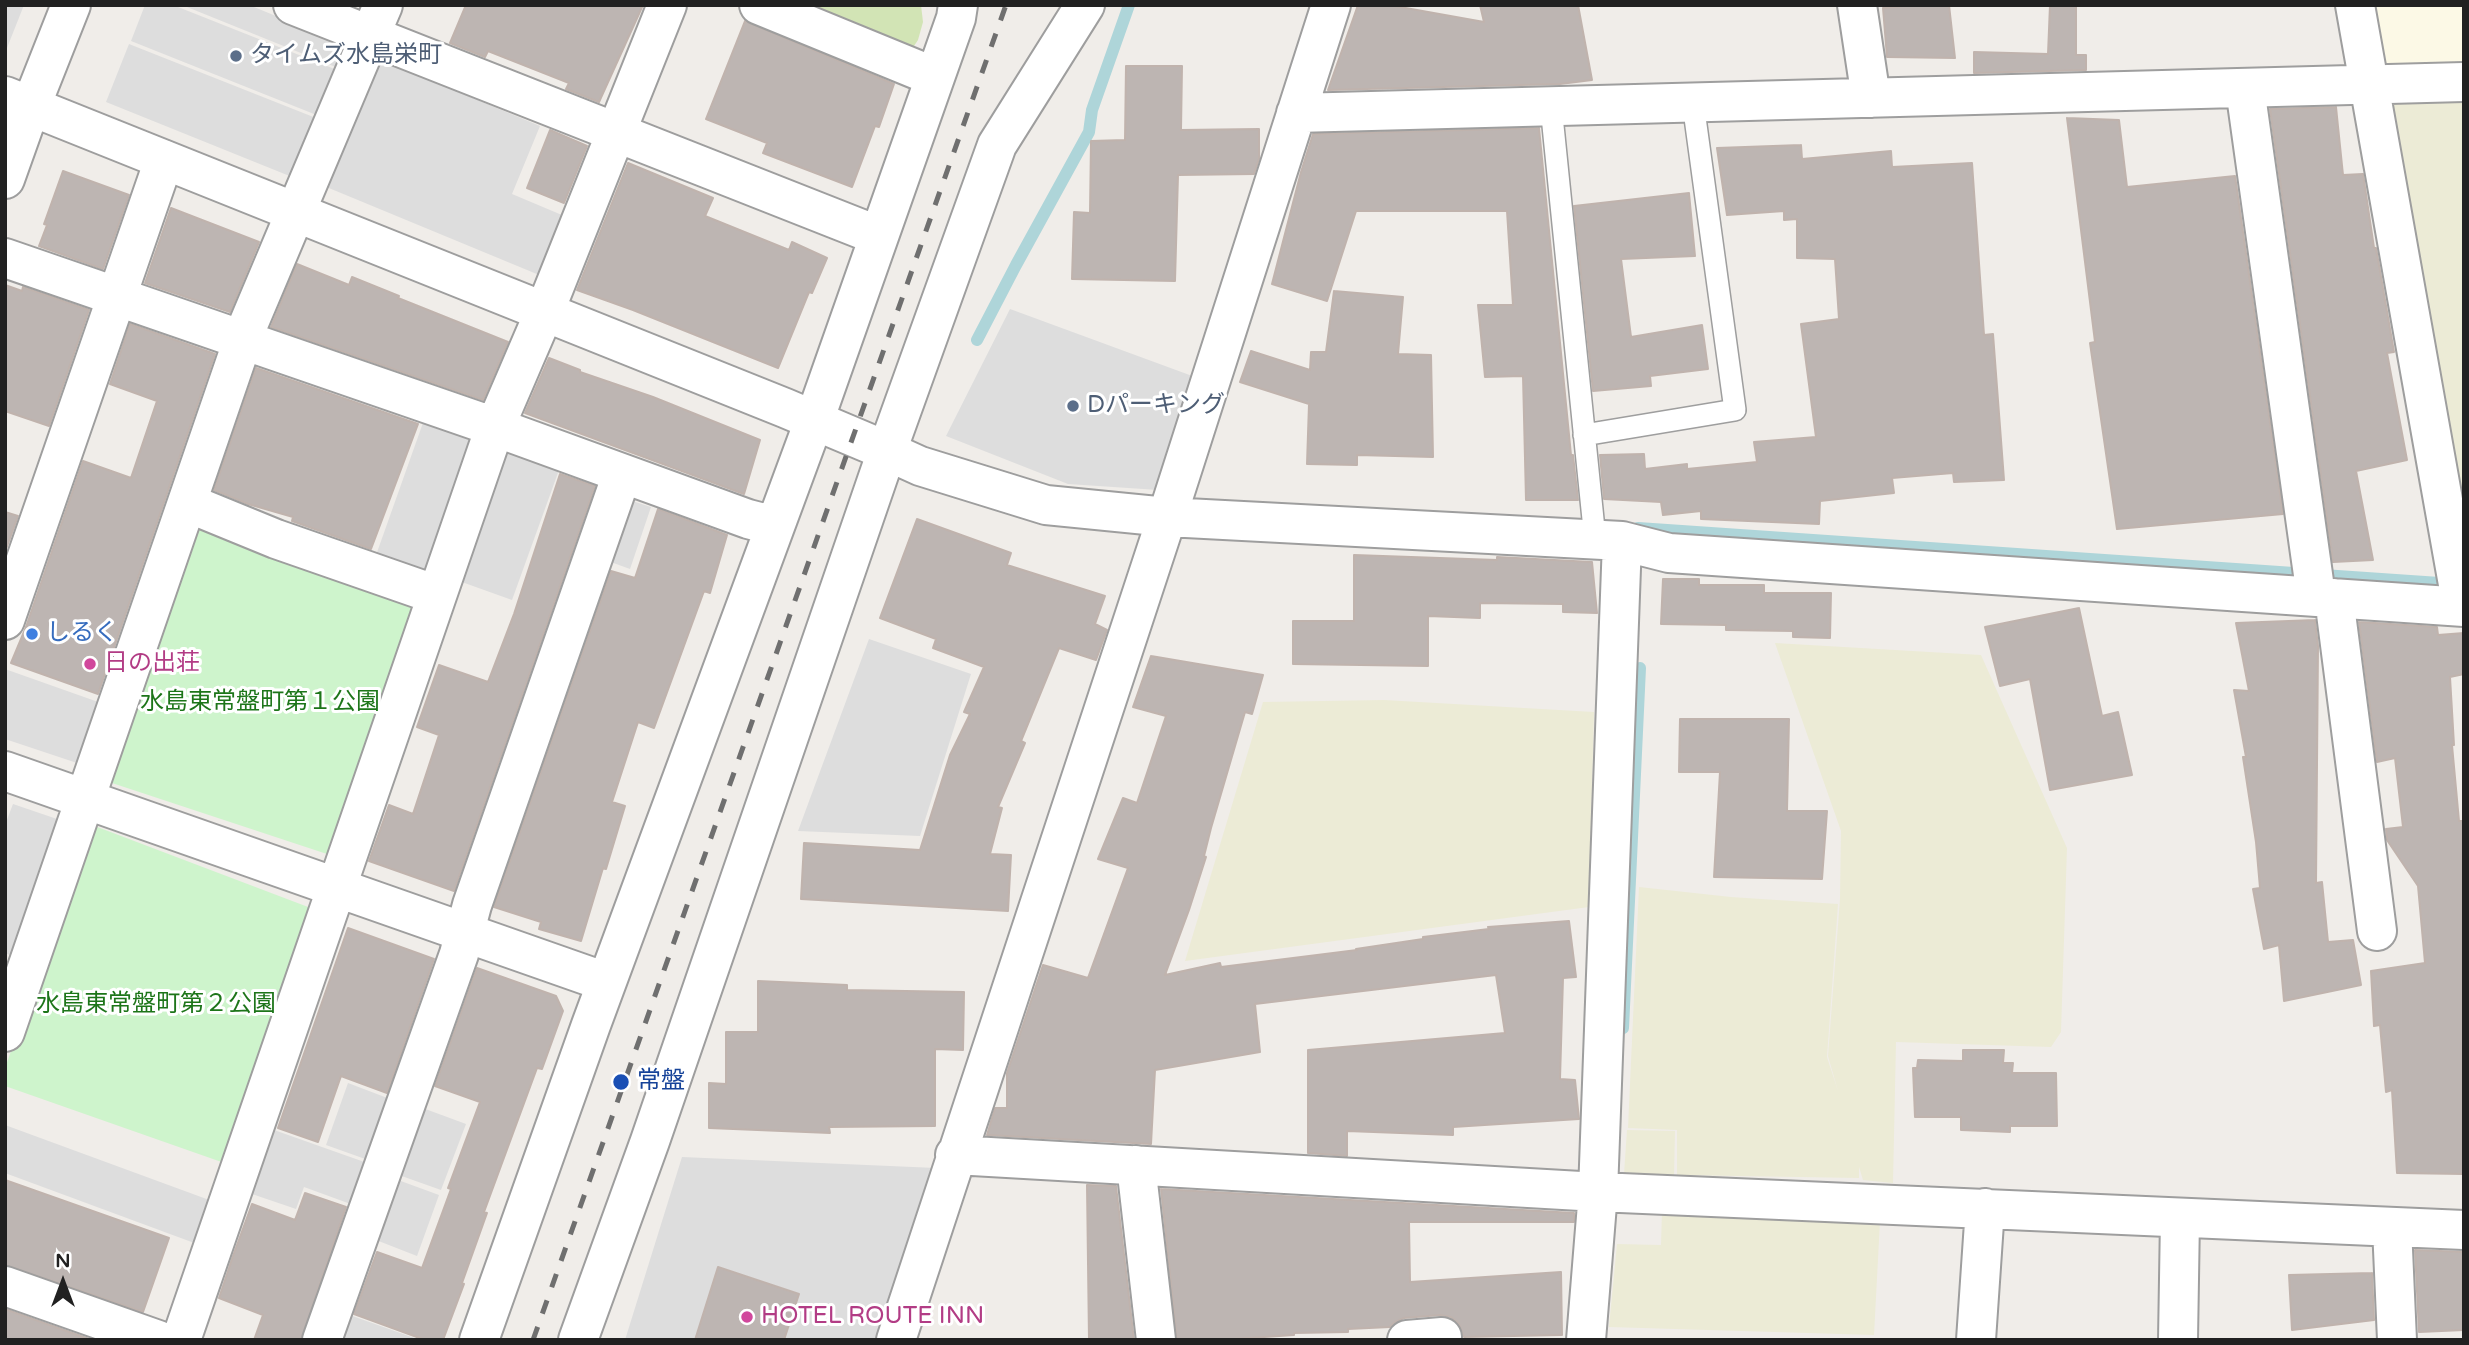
<!DOCTYPE html>
<meta charset="utf-8">
<style>
body{margin:0}
#map{position:relative;width:2469px;height:1345px;overflow:hidden;background:#f0ede9;font-family:"Varela Round",sans-serif}
canvas{display:block}
.frame{position:absolute;inset:0;border:7px solid #212121;pointer-events:none}
.north{position:absolute;left:28px;top:1247px;width:70px;height:70px;-webkit-text-stroke:5px #fff;paint-order:stroke;rotate:0deg;font-size:19px;font-weight:700;line-height:28px;text-align:center;color:#212121}
.north::after{content:'';display:block;margin:auto;width:24px;height:32px;background:#212121;clip-path:polygon(50% 0,100% 100%,50% 72%,0 100%)}
</style>
<div id="map">
<canvas width="2469" height="1345"></canvas>
<div class="frame"></div>
<div class="north">N</div>
</div>
<script>
const ctx = document.querySelector('canvas').getContext('2d');
ctx.lineJoin = 'round';
function fillPath(path, color) {
  ctx.fillStyle = color;
  ctx.fill(path, 'evenodd');
}
function shape(rows) {
  const path = new Path2D();
  for (const r of rows) {
    path.moveTo(r[0], r[1]);
    for (let i = 2; i < r.length; i += 2) path.lineTo(r[i], r[i + 1]);
  }
  return path;
}
function trace(path, color, width, dash) {
  ctx.strokeStyle = color;
  ctx.lineWidth = width;
  ctx.lineCap = dash ? 'butt' : 'round';
  ctx.setLineDash(dash || []);
  ctx.stroke(path);
}
function write(font, color, halo, rows, align = 'center') {
  ctx.font = font + ' "Varela Round","Noto Sans JP",sans-serif';
  ctx.lineWidth = 6;
  ctx.setLineDash([]);
  ctx.textBaseline = 'middle';
  ctx.strokeStyle = halo;
  ctx.fillStyle = color;
  for (const [text, x, y, turn = 0] of rows) {
    ctx.save();
    ctx.translate(x, y);
    ctx.rotate((+turn || 0) * Math.PI / 180);
    ctx.textAlign = isNaN(turn) ? turn : align;
    if (halo) ctx.strokeText(text, 0, 0);
    ctx.fillText(text, 0, 0);
    ctx.restore();
  }
}
fillPath(shape([
 [2370,5,2464,5,2464,67,2382,70]
]), '#fcf9e6');
fillPath(shape([
 [2464,96,2464,572,2381,99],
 [1775,643,1981,655,2067,848,2061,1032,2051,1047,1896,1042,1893,1183,1863,1180,1859,1167,1859,1178,1677,1175,1677,1130,1628,1128,1639,887,1731,897,1838,904,1827,1057,1838,1091,1828,1056,1840,899,1841,831],
 [1384,700,1594,712,1589,907,1185,961,1263,702],
 [1627,1130,1675,1131,1674,1176,1624,1174],
 [1662,1210,1880,1221,1874,1335,1609,1327,1617,1244,1661,1245]
]), '#ecebd6');
fillPath(shape([
 [804,5,921,5,923,22,918,40,912,49]
]), '#d2e4b5');
fillPath(shape([
 [197,522,418,598,333,856,109,782],
 [92,825,316,910,230,1165,5,1086,5,1068]
]), '#cef4cc');
fillPath(shape([
 [5,5,24,5,5,53],
 [145,5,173,5,342,72,324,118,131,41],
 [182,5,249,5,352,47,343,70],
 [129,44,321,120,297,179,106,102],
 [377,58,540,126,512,194,569,218,544,277,324,186],
 [1010,309,1195,377,1158,490,1068,484,946,436],
 [424,420,474,439,424,576,375,558],
 [506,451,559,470,512,600,459,581],
 [629,500,651,507,630,569,608,561],
 [869,639,971,674,920,836,798,831],
 [5,669,101,703,80,764,5,739],
 [13,804,57,819,10,955,5,953,5,825],
 [348,1083,390,1099,368,1160,326,1145],
 [420,1107,466,1124,441,1190,396,1174],
 [5,1125,212,1201,197,1244,5,1173],
 [274,1130,370,1164,356,1206,304,1187,296,1209,252,1194],
 [682,1157,936,1168,881,1340,784,1340,799,1294,718,1267,695,1340,625,1340],
 [398,1180,439,1195,417,1256,376,1240],
 [344,1313,420,1340,334,1340]
]), '#ddd');
trace(shape([
 [977,340,1016,265,1089,132,1092,110,1129,5],
 [1638,528,2454,584],
 [1623,1028,1640,668]
]), '#aed5d9', 12);
const building = shape([
 [466,5,643,5,599,102,566,89,569,83,488,51,485,57,450,43,466,5],
 [1358,5,1389,5,1484,22,1480,5,1578,5,1592,80,1560,84,1328,90,1358,5],
 [1914,5,1949,5,1955,58,1887,57,1883,8,1914,5],
 [2050,5,2076,5,2076,55,2086,55,2086,70,1974,73,1974,52,2048,54,2050,5],
 [745,21,894,84,879,127,875,126,852,187,763,153,767,143,706,119,745,21],
 [1126,66,1182,66,1181,130,1259,129,1259,159,1254,174,1178,175,1175,281,1072,279,1074,212,1090,213,1091,141,1125,140,1126,66],
 [2336,107,2343,175,2363,174,2374,248,2376,248,2394,352,2387,353,2407,460,2356,471,2373,560,2333,562,2270,109,2336,107],
 [2067,118,2119,120,2127,187,2235,176,2283,514,2117,529,2090,343,2095,342,2067,118],
 [1539,128,1571,455,1573,455,1578,500,1526,500,1523,376,1485,377,1478,305,1513,305,1507,211,1356,211,1327,301,1272,284,1301,172,1313,134,1539,128],
 [550,130,587,146,564,203,527,188,550,130],
 [1801,145,1802,159,1891,151,1892,167,1972,163,1984,335,1993,334,2004,480,1954,482,1953,473,1892,478,1894,493,1820,501,1819,524,1701,519,1701,511,1663,515,1661,502,1604,499,1600,455,1644,454,1645,469,1687,464,1687,469,1757,462,1754,442,1816,437,1801,324,1839,319,1835,259,1797,258,1797,219,1784,220,1784,211,1727,215,1717,148,1801,145],
 [628,163,713,198,705,216,789,250,792,242,827,258,812,293,809,292,778,368,633,310,577,290,628,163],
 [63,171,129,195,103,269,39,246,47,225,44,224,63,171],
 [1689,193,1695,256,1621,259,1631,337,1702,325,1708,369,1650,376,1651,386,1593,391,1574,206,1689,193],
 [171,208,259,242,230,312,145,283,171,208],
 [297,264,349,285,352,277,399,296,398,298,508,342,483,400,271,327,297,264],
 [5,285,22,291,23,287,89,310,49,426,5,411,5,285],
 [1334,291,1403,297,1398,354,1431,355,1433,457,1357,455,1357,465,1307,464,1309,404,1240,382,1251,351,1310,370,1311,352,1326,352,1334,291],
 [130,324,215,354,98,694,11,663,26,627,83,461,131,478,157,401,110,384,130,324],
 [549,358,580,370,580,372,653,397,760,440,744,494,525,413,549,358],
 [256,368,418,424,371,549,292,521,293,517,248,504,214,490,256,368],
 [560,474,595,486,454,891,369,861,389,805,413,814,439,735,417,727,439,665,488,682,514,614,560,474],
 [658,509,727,535,710,593,704,591,654,728,638,722,612,802,625,806,606,869,603,868,581,941,539,929,541,922,494,907,611,571,635,578,658,509],
 [5,512,18,516,5,552,5,512],
 [917,519,1011,553,1007,565,1105,596,1095,624,1107,630,1096,660,1059,648,1021,741,1025,743,998,807,1002,808,990,854,1011,855,1008,911,801,899,804,843,920,850,950,755,970,714,964,712,984,667,933,648,936,639,880,618,917,519],
 [1354,555,1497,560,1497,557,1592,562,1597,613,1563,612,1563,604,1480,603,1480,618,1428,616,1428,666,1293,664,1293,621,1354,621,1354,555],
 [1663,579,1699,579,1699,585,1764,585,1764,593,1831,593,1830,638,1793,637,1793,631,1726,630,1726,625,1661,624,1663,579],
 [2079,608,2102,716,2118,712,2132,775,2050,790,2030,679,2000,686,1985,627,2079,608],
 [2315,620,2318,646,2316,883,2322,882,2328,942,2353,940,2361,985,2284,1001,2279,945,2264,949,2253,889,2260,888,2256,842,2243,757,2246,757,2234,690,2249,691,2236,623,2315,620],
 [2359,622,2437,627,2438,635,2464,633,2464,674,2450,677,2454,745,2452,745,2459,821,2464,821,2464,1174,2397,1173,2392,1090,2386,1092,2380,1025,2374,1026,2371,971,2425,963,2418,886,2387,840,2386,829,2403,827,2395,758,2377,762,2359,622],
 [1151,656,1263,675,1252,714,1245,712,1211,828,1204,856,1206,857,1189,910,1165,975,1220,963,1221,967,1357,950,1356,949,1423,939,1423,937,1489,929,1488,927,1569,921,1576,977,1563,978,1560,1079,1575,1080,1579,1119,1453,1127,1453,1135,1347,1131,1347,1156,1308,1153,1308,1050,1505,1033,1496,975,1255,1004,1260,1052,1155,1070,1151,1144,987,1135,995,1108,1007,1108,1007,1073,1043,965,1088,978,1128,868,1098,859,1123,798,1137,803,1166,716,1133,707,1151,656],
 [1680,719,1789,719,1787,811,1827,811,1822,879,1714,877,1720,772,1679,772,1680,719],
 [348,928,434,959,387,1093,341,1076,318,1142,278,1128,348,928],
 [477,968,556,996,563,1011,542,1069,537,1068,484,1212,487,1213,462,1283,464,1284,443,1340,425,1340,354,1314,377,1252,422,1268,451,1189,448,1188,480,1102,435,1086,477,968],
 [758,981,847,985,847,990,964,992,963,1050,935,1049,935,1126,829,1127,830,1133,709,1128,709,1083,726,1084,726,1032,758,1032,758,981],
 [1963,1050,2004,1050,2003,1063,2013,1063,2012,1073,2056,1073,2057,1126,2010,1126,2010,1132,1961,1130,1961,1117,1915,1117,1913,1068,1917,1068,1918,1060,1963,1061,1963,1050],
 [5,1180,169,1238,143,1312,5,1265,5,1180],
 [1087,1185,1116,1186,1134,1340,1089,1340,1087,1185],
 [1161,1189,1574,1213,1574,1222,1409,1222,1410,1282,1561,1272,1562,1335,1464,1337,1459,1324,1451,1317,1440,1315,1404,1318,1395,1322,1390,1327,1348,1329,1348,1332,1294,1333,1294,1335,1220,1340,1177,1340,1161,1189],
 [305,1193,346,1207,301,1340,254,1340,263,1315,219,1298,233,1256,252,1204,295,1220,305,1193],
 [2415,1250,2464,1252,2464,1330,2419,1332,2415,1250],
 [718,1267,799,1294,784,1340,695,1340,718,1267],
 [2372,1273,2374,1320,2292,1330,2289,1275,2372,1273],
 [5,1309,92,1340,5,1340,5,1309]
]);
fillPath(building, '#bdb5b2');
trace(building, '#c0b3ad', 2);
const service = shape([
 [1551,106,1595,539],
 [1584,435,1735,410,1693,103]
]);
const minor = shape([
 [293,5,879,236],
 [759,5,935,77],
 [1857,5,1871,98],
 [2355,5,2462,607],
 [2245,88,2316,596],
 [1296,113,2464,82],
 [5,258,495,427,748,519,775,526],
 [887,451,920,466,1046,505,1167,517,1622,541,1669,553,2464,607],
 [188,503,276,539,437,595],
 [2334,598,2377,931],
 [5,620,164,160],
 [5,771,606,982],
 [5,1032,248,325,383,5],
 [955,1155,1598,1192,2464,1230],
 [1136,1165,1156,1340],
 [2392,1227,2397,1340],
 [5,1286,158,1340],
 [181,1340,495,427,544,313,667,5],
 [322,1340,459,954,472,905,622,474],
 [479,1340,591,1025,814,421,956,18,958,5],
 [578,1340,650,1141,887,451,997,145,1085,5],
 [896,1340,1167,517,1331,5],
 [1407,1340,1442,1337],
 [1586,1340,1598,1192,1622,541],
 [1976,1340,1985,1208],
 [2178,1340,2180,1218]
]);
const tertiary = shape([
 [5,96,785,408,887,451],
 [5,179,31,106,71,5]
]);
trace(service, '#9e9e9e', 24);
trace(minor, '#9e9e9e', 42);
trace(tertiary, '#9e9e9e', 42);
trace(service, '#fff', 21);
trace(minor, '#fff', 38);
trace(tertiary, '#fff', 38);
trace(shape([
 [533,1340,1006,5]
]), '#6f6f6f', 5, [14, 14]);
for (const [x, y, r, color] of [
 [236,56,7,"#5c6f8a"],
 [1073,406,7,"#5c6f8a"],
 [32,634,7,"#3f7fe0"],
 [90,664,7,"#d1479c"],
 [621,1082,9,"#1a4fb4"],
 [747,1317,7,"#d1479c"]
]) {
  const dot = new Path2D();
  dot.arc(x, y, r, 0, 2 * Math.PI);
  ctx.fillStyle = color;
  ctx.fill(dot);
  trace(dot, '#fff', 2.5);
}
write('24px', '#4e5e75', '#fff', [
 ["タイムズ水島栄町",250,56],
 ["Dパーキング",1087,406]
], 'left');
write('24px', '#366cbe', '#fff', [
 ["しるく",46,634]
], 'left');
write('24px', '#b23c85', '#fff', [
 ["日の出荘",104,664],
 ["HOTEL ROUTE INN",761,1317]
], 'left');
write('24px', '#1d7519', '#fff', [
 ["水島東常盤町第１公園",260,703],
 ["水島東常盤町第２公園",156,1005]
]);
write('24px', '#164399', '#fff', [
 ["常盤",637,1082]
], 'left');
</script>
